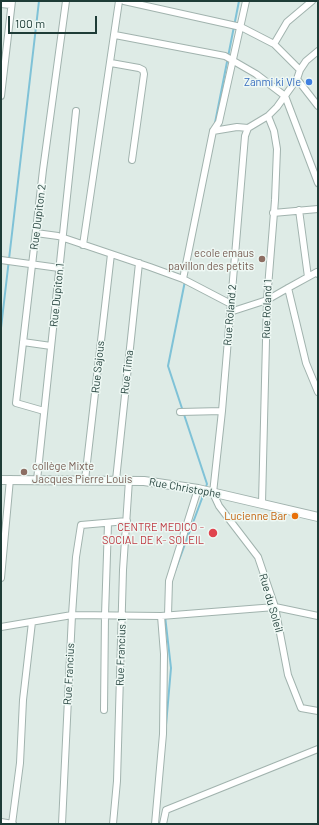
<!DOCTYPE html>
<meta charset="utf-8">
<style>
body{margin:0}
#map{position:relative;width:319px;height:825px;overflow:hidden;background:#deebe6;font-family:Barlow,sans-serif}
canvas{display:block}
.frame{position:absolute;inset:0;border:2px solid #1e3c37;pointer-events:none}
.scale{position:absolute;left:8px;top:16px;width:89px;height:18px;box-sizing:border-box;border:2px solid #1e3c37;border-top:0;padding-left:5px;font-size:12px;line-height:14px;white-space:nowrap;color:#1e3c37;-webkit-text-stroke:3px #eef8f4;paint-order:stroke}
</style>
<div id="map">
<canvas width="319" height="825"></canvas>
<div class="frame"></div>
<div class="scale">100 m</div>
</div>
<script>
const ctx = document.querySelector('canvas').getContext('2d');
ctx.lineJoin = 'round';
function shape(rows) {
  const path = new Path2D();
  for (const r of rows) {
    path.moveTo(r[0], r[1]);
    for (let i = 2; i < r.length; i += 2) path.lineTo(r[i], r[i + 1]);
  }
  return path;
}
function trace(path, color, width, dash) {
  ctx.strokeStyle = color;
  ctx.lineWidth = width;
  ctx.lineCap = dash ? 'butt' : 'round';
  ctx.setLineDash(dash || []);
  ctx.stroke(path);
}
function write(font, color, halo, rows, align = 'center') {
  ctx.font = font + ' Barlow,sans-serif';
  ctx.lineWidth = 3;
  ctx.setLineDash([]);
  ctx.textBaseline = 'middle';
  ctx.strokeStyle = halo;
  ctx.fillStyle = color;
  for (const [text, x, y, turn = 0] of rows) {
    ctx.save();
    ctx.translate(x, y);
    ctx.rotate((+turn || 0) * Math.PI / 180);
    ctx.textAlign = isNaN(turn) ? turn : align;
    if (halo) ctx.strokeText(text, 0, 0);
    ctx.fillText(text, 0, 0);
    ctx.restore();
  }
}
trace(shape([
 [215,123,239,1],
 [185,281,168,366,207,484,205,489],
 [1,328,39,1],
 [175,571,204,493],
 [165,616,171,668,166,725]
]), '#7fc2d7', 2);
const minor = shape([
 [124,1,241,27,274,44,300,70],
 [1,4,11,5],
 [115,35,225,56,256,74,285,96,318,183],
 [274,44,287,22,312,1],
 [318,51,306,61,300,70,297,79,277,107,268,116,248,128,245,136,222,411,213,493,219,506,258,557,275,607,288,675,301,708,318,711],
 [111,63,139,68,143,70,144,74,132,160],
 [297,79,318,106],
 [1,96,12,1],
 [213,131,237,127,248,128],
 [299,210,308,277],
 [273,213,318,209],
 [36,233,58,236,150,267,183,279,231,304],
 [83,245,119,1],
 [1,260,59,268],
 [183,279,213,131,219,122,246,1],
 [288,288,306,363,318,392],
 [230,312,267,300,288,288,317,272,318,274],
 [23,342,51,346],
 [44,411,16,403,43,170,66,1],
 [180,412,222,411],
 [37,480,76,111],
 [85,480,111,254],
 [116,480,139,263],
 [262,503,267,300,275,200,277,149,274,131,268,116],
 [1,578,10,479],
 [168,615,169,581,198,489],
 [1,627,72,615,161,616,275,607,318,616],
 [104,710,105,615,108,524],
 [1,822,13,824],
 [12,824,20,763,23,700,32,622],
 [62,824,72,615,76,557,81,525,127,521],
 [113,824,117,781,123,570,129,480],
 [155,824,163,734,164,654,161,616],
 [163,824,166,810,318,749]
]);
const tertiary = shape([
 [1,480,144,481,198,489,318,517]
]);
trace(minor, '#a1b3ae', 8);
trace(tertiary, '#a1b3ae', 10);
trace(minor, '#fff', 6);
trace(tertiary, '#fff', 8);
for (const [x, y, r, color] of [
 [309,82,4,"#3f7fe0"],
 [262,259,4,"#8d6e63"],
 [24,472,4,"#8d6e63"],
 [295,516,4,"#e8710a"],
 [213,533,5,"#e0444e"]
]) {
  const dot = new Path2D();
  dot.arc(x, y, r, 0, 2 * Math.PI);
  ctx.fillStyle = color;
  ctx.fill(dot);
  trace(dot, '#eef8f4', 1.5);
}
write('11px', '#366cbe', '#eef8f4', [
 ["Zanmi ki Vle",301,82]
], 'right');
write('11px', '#1e3c37', '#eef8f4', [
 ["Rue Dupiton 2",38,217,-83],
 ["Rue Dupiton 1",57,295,-84],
 ["Rue Roland 1",267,309,-88],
 ["Rue Roland 2",230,315,-85],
 ["Rue Sajous",98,367,-84],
 ["Rue Tima",127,372,-84],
 ["Rue Christophe",185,488,10],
 ["Rue du Soleil",271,603,74],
 ["Rue Francius 1",121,652,-88],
 ["Rue Francius",69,674,-87]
]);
write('11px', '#785e54', '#eef8f4', [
 ["ecole emaus",254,253],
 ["pavillon des petits",254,266],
 ["collège Mixte",32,466,"left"],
 ["Jacques Pierre Louis",32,479,"left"]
], 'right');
write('11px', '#c56008', '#eef8f4', [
 ["Lucienne Bar",287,516]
], 'right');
write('11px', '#be3a42', '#eef8f4', [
 ["CENTRE MEDICO -",204,527],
 ["SOCIAL DE K- SOLEIL",204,540]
], 'right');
</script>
